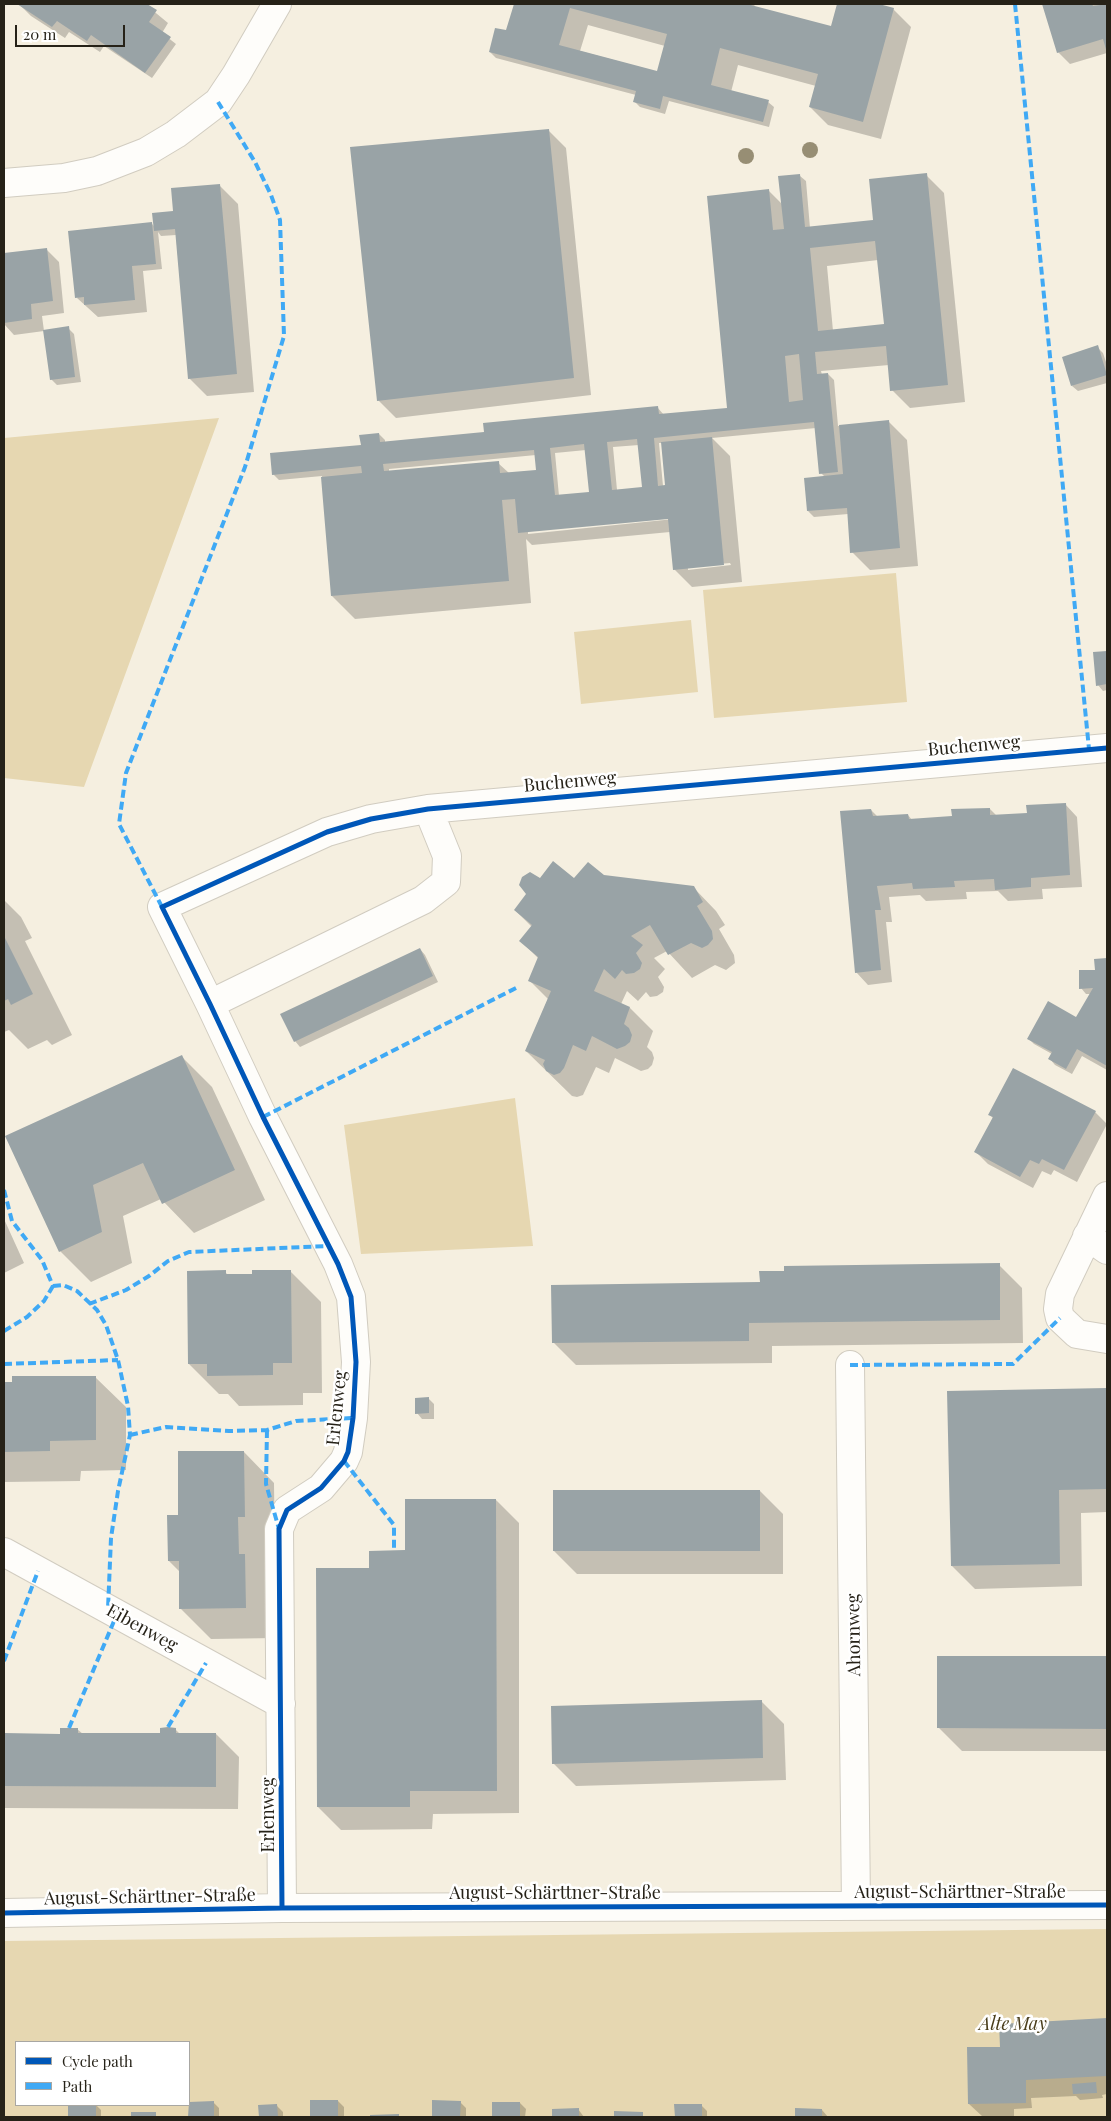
<!DOCTYPE html>
<meta charset="utf-8">
<style>
body{margin:0}
#map{position:relative;width:1111px;height:2121px;overflow:hidden;background:#f5efe0;font-family:"Playfair Display",serif}
canvas{display:block}
.frame{position:absolute;inset:0;border:5px solid #262218;pointer-events:none}
.legend{position:absolute;left:15px;top:2041px;width:175px;height:65px;box-sizing:border-box;background:#fff;border:1px solid #a8a7a3;margin:0;padding:6px 9px;list-style:none;font-size:15px;color:#262218}
.legend li{display:flex;align-items:center;gap:10px;height:25px}
.legend b{width:25px;border:1px solid #a8a7a3}
.scale{position:absolute;left:15px;top:25px;width:110px;height:22px;box-sizing:border-box;border:2px solid #262218;border-top:0;padding-left:6px;font-size:15px;line-height:18px;white-space:nowrap;color:#262218;-webkit-text-stroke:4px #fff;paint-order:stroke}
</style>
<div id="map">
<canvas width="1111" height="2121"></canvas>
<div class="frame"></div>
<ul class="legend">
<li><b style="height:6px;background:#0057b8"></b>Cycle path</li>
<li><b style="height:6px;background:#3fa9f5"></b>Path</li>
</ul>
<div class="scale">20 m</div>
</div>
<script>
const ctx = document.querySelector('canvas').getContext('2d');
ctx.lineJoin = 'round';
function fillPath(path, color) {
  ctx.fillStyle = color;
  ctx.fill(path, 'evenodd');
}
function shape(rows) {
  const path = new Path2D();
  for (const r of rows) {
    path.moveTo(r[0], r[1]);
    for (let i = 2; i < r.length; i += 2) path.lineTo(r[i], r[i + 1]);
  }
  return path;
}
function trace(path, color, width, dash) {
  ctx.strokeStyle = color;
  ctx.lineWidth = width;
  ctx.lineCap = dash ? 'butt' : 'round';
  ctx.setLineDash(dash || []);
  ctx.stroke(path);
}
function write(font, color, halo, rows, align = 'center') {
  ctx.font = font + ' "Playfair Display",serif';
  ctx.lineWidth = 5;
  ctx.setLineDash([]);
  ctx.textBaseline = 'middle';
  ctx.strokeStyle = halo;
  ctx.fillStyle = color;
  for (const [text, x, y, turn = 0] of rows) {
    ctx.save();
    ctx.translate(x, y);
    ctx.rotate((+turn || 0) * Math.PI / 180);
    ctx.textAlign = isNaN(turn) ? turn : align;
    if (halo) ctx.strokeText(text, 0, 0);
    ctx.fillText(text, 0, 0);
    ctx.restore();
  }
}
fillPath(shape([
 [219,418,84,787,4,778,4,438],
 [896,573,907,702,714,718,703,590],
 [691,620,698,692,581,704,574,632],
 [515,1098,533,1246,361,1254,344,1125],
 [1107,1929,1107,2117,4,2117,4,1941],
 [16,2042,189,2042,189,2105,16,2105]
]), '#e6d7b1');
fillPath(shape([
 [19,4,145,4,168,23,162,33,176,44,152,78,104,46,100,52,69,32,65,38,31,16],
 [515,4,755,4,754,7,832,28,838,4,874,4,893,9,911,27,881,139,828,125,810,107,816,86,738,65,731,92,768,102,774,107,769,127,669,101,665,114,640,107,634,101,636,95,496,58,490,52,511,33,508,29],
 [588,25,665,46,658,72,580,51],
 [1043,4,1107,4,1107,53,1070,64,1058,52],
 [548,130,566,148,591,395,396,418,378,400],
 [926,175,944,193,965,402,910,408,892,390,889,365,821,371,822,375,828,374,834,380,838,426,889,422,907,440,918,566,870,570,852,552,848,514,814,517,808,511,825,477,821,473,816,428,712,438,730,456,742,582,692,587,674,569,670,532,532,545,526,539,531,603,355,619,332,596,322,476,279,480,273,474,362,446,379,434,385,440,385,443,485,433,657,407,664,415,728,409,769,191,782,204,800,176,806,181,810,228,875,221],
 [878,260,885,326,833,331,827,266],
 [659,443,662,443,666,488,663,486],
 [639,445,643,488,617,490,613,447],
 [586,450,592,493,559,496,555,453],
 [536,455,538,471,509,473,498,463,389,472,389,469],
 [674,517,674,519,528,534,528,531],
 [730,563,731,565,688,570,688,567],
 [220,186,238,204,254,392,207,396,189,378,176,235,161,236,158,232,162,269,143,271,147,312,98,317,77,298,151,223,155,227,174,213],
 [46,249,59,262,64,313,42,316,44,331,68,328,74,334,81,382,57,385,51,379,44,331,14,335,4,324,4,255],
 [1097,347,1103,353,1107,365,1107,383,1078,391,1072,386],
 [1107,652,1107,690,1103,691,1098,685,1094,653],
 [1065,804,1077,817,1082,887,1042,889,1043,899,1008,901,998,891,966,892,967,899,926,901,920,895,889,897,892,922,886,922,892,982,868,985,856,972,871,810,878,817,908,815,912,820,953,818,990,809,997,816,1028,814],
 [604,876,693,887,716,911,725,925,719,929,734,955,735,963,726,970,715,965,692,978,667,951,654,958,665,969,658,977,664,987,663,992,657,996,650,997,646,992,638,1001,627,991,621,1004,630,1008,653,1031,647,1047,652,1052,654,1058,652,1065,648,1069,641,1071,615,1058,609,1073,596,1067,583,1095,577,1097,572,1096,526,1051,548,999,530,981,539,959,521,941,532,927,515,910,540,879,574,880],
 [4,900,21,917,32,938,25,941,72,1035,52,1045,47,1040,28,1049,9,1030,4,1032],
 [420,949,425,955,438,982,300,1047,295,1041],
 [1107,959,1107,1070,1082,1056,1072,1074,1055,1065,1050,1059,1052,1054,1034,1044,1028,1038,1077,1019,1091,994,1086,994,1081,988,1096,972,1096,960],
 [182,1057,212,1087,265,1200,194,1233,161,1199,123,1216,132,1263,91,1282,60,1251,7,1137],
 [1095,1112,1107,1124,1077,1182,1054,1170,1051,1175,1042,1171,1033,1188,988,1164,976,1152,993,1118,990,1115],
 [4,1219,24,1263,4,1273],
 [999,1265,1022,1288,1023,1343,772,1346,772,1363,576,1365,553,1342,761,1283],
 [225,1272,229,1276,291,1272,321,1302,322,1393,303,1393,303,1405,239,1406,228,1394,219,1394,189,1364],
 [95,1377,126,1407,126,1470,81,1471,80,1481,4,1482,4,1383],
 [1107,1389,1107,1512,1081,1513,1082,1586,975,1589,952,1566,948,1392],
 [428,1398,434,1404,434,1419,422,1419,417,1413],
 [244,1452,274,1483,276,1638,211,1639,180,1608,180,1572,169,1561,179,1517],
 [760,1491,783,1514,783,1574,577,1574,554,1551],
 [496,1500,519,1523,519,1813,433,1814,432,1829,341,1830,318,1807,370,1569,407,1552],
 [939,1657,1107,1657,1107,1751,962,1751,939,1728],
 [761,1701,784,1724,786,1780,576,1786,553,1763],
 [77,1729,83,1734,162,1734,175,1729,180,1734,216,1734,239,1757,238,1809,4,1808,4,1735,61,1735],
 [1107,2020,1107,2094,1102,2095,1103,2098,1080,2100,1076,2096,1031,2098,1032,2108,1014,2109,1014,2116,982,2116,969,2104,1002,2048,1001,2025],
 [311,2101,338,2101,344,2107,344,2117,311,2117],
 [213,2102,219,2108,219,2117,189,2117,189,2104],
 [433,2102,460,2102,466,2108,466,2117,433,2117],
 [493,2103,520,2103,526,2109,525,2117,493,2117],
 [70,2105,96,2105,101,2110,101,2117,70,2117],
 [676,2105,701,2105,707,2111,707,2117,676,2117],
 [259,2106,277,2106,283,2112,283,2117,250,2117,260,2117],
 [578,2109,584,2117,554,2117,553,2110],
 [796,2109,822,2110,828,2117,796,2117]
]), '#0003');
fillPath(shape([
 [17,4,147,4,157,10,149,22,171,37,145,73,91,35,87,41,57,21,52,27],
 [514,4,747,4,831,26,837,4,879,4,894,8,863,122,809,107,818,74,720,48,711,85,769,100,763,122,663,96,660,109,633,102,636,91,489,52,495,28,506,30],
 [570,8,667,34,657,71,559,45],
 [1042,4,1092,4,1093,6,1107,4,1107,53,1103,39,1057,53],
 [549,129,574,378,377,401,350,147],
 [927,173,948,385,890,391,886,346,815,352,817,374,828,373,838,472,819,474,814,422,654,438,658,486,665,485,661,442,712,437,724,565,673,570,668,519,518,533,515,499,502,500,509,581,331,596,321,477,362,473,361,466,272,475,270,453,361,445,359,435,379,433,380,442,484,432,483,423,658,406,659,414,727,408,707,196,769,189,773,230,784,229,778,176,800,174,805,227,873,220,869,179],
 [875,241,884,324,818,331,810,248],
 [799,354,803,400,789,402,785,356],
 [637,439,642,487,612,490,607,442],
 [584,444,589,492,555,495,550,448],
 [534,450,536,470,500,473,499,461,384,471,383,464],
 [220,184,237,374,188,379,175,229,154,231,152,213,173,211,171,188],
 [152,222,156,264,132,266,135,300,84,305,84,297,75,298,68,231],
 [47,248,53,301,31,304,32,319,4,323,4,253],
 [69,326,75,377,50,380,43,330],
 [1098,345,1107,375,1071,386,1062,357],
 [889,420,900,548,850,553,847,508,807,511,804,478,843,474,839,425],
 [1107,651,1107,684,1096,686,1093,652],
 [1066,803,1070,875,1031,878,1031,887,995,890,994,879,954,881,955,887,913,889,912,883,877,886,881,910,875,910,881,970,855,973,840,811,871,809,873,816,908,814,909,819,952,816,951,809,990,808,990,815,1027,813,1026,805],
 [553,861,574,878,588,862,604,875,694,886,703,902,697,906,712,931,713,939,708,945,702,948,691,943,668,955,650,925,631,936,643,945,636,953,642,963,640,969,634,973,626,974,622,970,615,979,604,969,594,991,630,1007,624,1024,629,1028,632,1035,630,1042,625,1046,617,1049,592,1036,586,1051,573,1045,564,1068,560,1073,554,1075,546,1071,543,1064,545,1060,525,1051,551,991,528,981,538,957,519,941,532,925,514,910,526,894,519,885,522,877,530,872,540,878],
 [4,936,33,994,11,1005,8,999,4,1001],
 [420,948,433,976,294,1042,280,1014],
 [1107,958,1107,1066,1077,1049,1066,1069,1048,1059,1052,1052,1027,1039,1048,1001,1076,1017,1093,988,1079,989,1079,970,1095,970,1094,959],
 [182,1055,235,1170,162,1204,143,1163,93,1185,102,1232,59,1252,5,1136],
 [1013,1068,1096,1111,1064,1170,1042,1159,1039,1164,1030,1160,1020,1177,974,1152,993,1117,988,1115],
 [1000,1263,1000,1320,749,1323,749,1341,552,1343,551,1285,760,1282,759,1271,784,1271,784,1266],
 [226,1270,226,1274,252,1274,252,1270,291,1270,292,1363,273,1363,273,1375,207,1376,207,1364,188,1364,187,1271],
 [12,1376,96,1376,96,1440,50,1441,50,1451,4,1452,4,1382,12,1382],
 [1107,1388,1107,1489,1059,1490,1060,1564,951,1566,947,1391],
 [429,1397,429,1413,415,1414,415,1398],
 [178,1451,244,1451,245,1517,238,1517,239,1554,245,1554,246,1608,179,1609,179,1561,168,1561,167,1515,178,1515],
 [553,1490,760,1490,760,1551,553,1551],
 [405,1499,496,1499,497,1791,410,1791,410,1807,317,1807,316,1568,369,1568,369,1551,405,1550],
 [937,1656,1107,1656,1107,1729,937,1728],
 [762,1700,763,1758,552,1764,551,1706],
 [168,1727,176,1728,176,1733,216,1733,216,1787,4,1786,4,1733,60,1734,60,1728,78,1728,78,1733,160,1733,160,1728],
 [1107,2018,1107,2076,1026,2080,1026,2103,968,2104,967,2047,1000,2047,999,2024],
 [1096,2082,1097,2093,1073,2094,1072,2084],
 [310,2100,338,2100,338,2117,310,2117],
 [432,2100,461,2101,460,2117,432,2117],
 [214,2101,214,2117,188,2117,189,2102],
 [492,2102,520,2102,520,2117,492,2117],
 [277,2104,278,2117,259,2117,258,2105],
 [674,2104,702,2104,702,2117,675,2117],
 [68,2105,96,2105,96,2117,68,2117],
 [579,2108,579,2117,552,2117,552,2109],
 [795,2108,822,2109,822,2117,795,2117],
 [614,2111,643,2112,643,2117,614,2117],
 [131,2112,156,2112,156,2117,131,2117],
 [399,2114,399,2117,370,2117,370,2115]
]), '#99a3a6');
const minor = shape([
 [4,183,64,178,97,171,146,152,176,134,218,102,236,75,277,4],
 [210,1004,423,900,446,882,447,856,428,809],
 [1107,1196,1060,1294,1058,1309,1060,1318,1077,1334,1107,1339],
 [1087,1236,1107,1250],
 [850,1365,856,1906],
 [4,1552,281,1704],
 [282,1908,279,1529,287,1510,321,1488,344,1461,348,1452,353,1418,356,1362,351,1297,338,1264,263,1117,210,1004,162,907,327,832,371,819,428,809,1107,748],
 [4,1913,282,1908,1107,1905]
]);
trace(minor, '#d1ccc0', 30);
trace(minor, '#fefdfa', 28);
trace(shape([
 [1015,4,1089,749],
 [162,907,119,824,126,773,245,467,284,336,280,220,271,195,255,162,218,102],
 [263,1117,516,988],
 [4,1190,12,1221,42,1260,53,1286],
 [53,1286,63,1285,77,1291,97,1310,106,1325,118,1360,128,1406,130,1435,118,1491,111,1538,108,1609],
 [89,1304,126,1290,149,1276,168,1261,189,1252,328,1246],
 [4,1331,27,1317,44,1301,53,1286],
 [4,1364,118,1360],
 [850,1365,1013,1364,1060,1318],
 [267,1430,266,1484,279,1529],
 [130,1435,166,1427,229,1431,267,1430,296,1421,353,1418],
 [344,1461,394,1525,394,1550],
 [4,1661,38,1571],
 [168,1727,206,1663],
 [69,1728,117,1614]
]), '#3fa9f5', 4, [8, 4]);
trace(shape([
 [282,1908,279,1529,287,1510,321,1488,344,1461,348,1452,353,1418,356,1362,351,1297,338,1264,263,1117,210,1004,162,907,327,832,371,819,428,809,1107,748],
 [4,1913,282,1908,1107,1905]
]), '#0057b8', 5);
ctx.fillStyle = '#978e74';
for (const [x, y] of [
 [810,150],
 [746,156]
]) {
  ctx.beginPath();
  ctx.arc(x, y, 8, 0, 2 * Math.PI);
  ctx.fill();
}
write('18px', '#262218', '#fff', [
 ["Buchenweg",974,746,-5],
 ["Buchenweg",570,782,-5],
 ["Erlenweg",337,1408,-84],
 ["Eibenweg",142,1628,29],
 ["Ahornweg",854,1635,-91],
 ["Erlenweg",268,1815,-90],
 ["August-Schärttner-Straße",960,1892],
 ["August-Schärttner-Straße",555,1893],
 ["August-Schärttner-Straße",150,1897,-1]
]);
write('italic 18px', '#4a3e1c', '#fff', [
 ["Alte May",1013,2024]
]);
</script>
